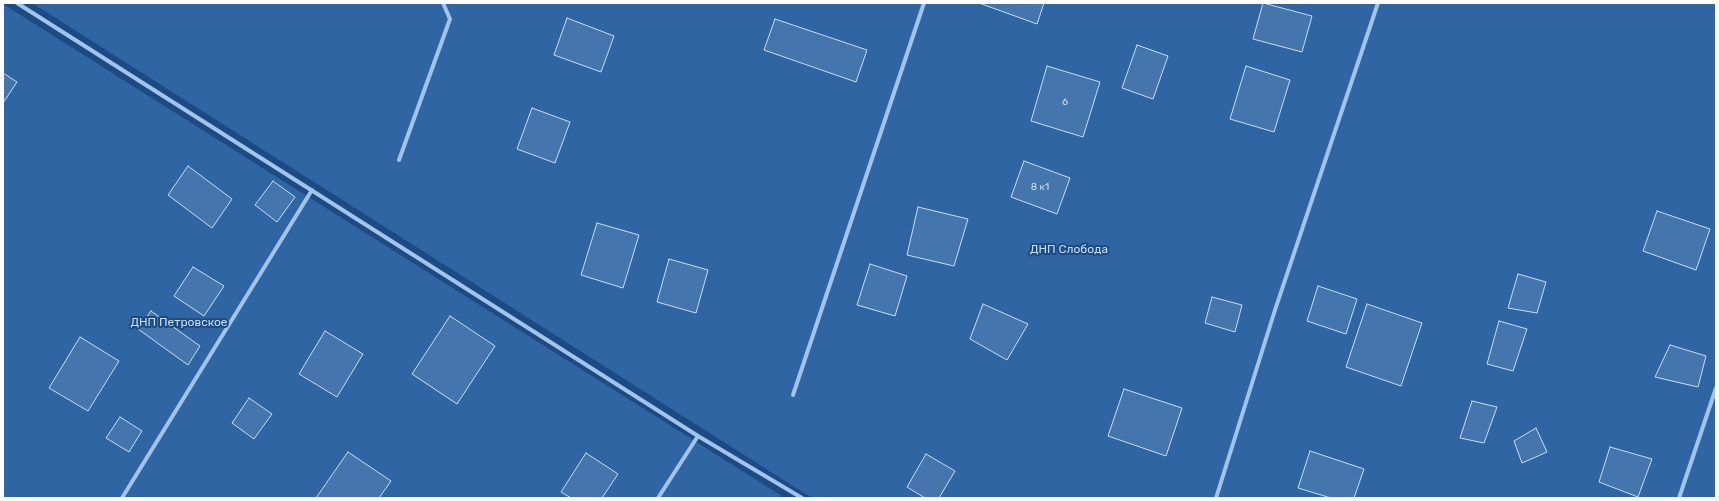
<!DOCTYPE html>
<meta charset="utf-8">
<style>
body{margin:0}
#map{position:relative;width:1719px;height:501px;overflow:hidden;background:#1c4b84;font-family:Rubik,sans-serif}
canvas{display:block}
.frame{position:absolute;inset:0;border:4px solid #fff;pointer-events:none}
</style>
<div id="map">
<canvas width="1719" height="501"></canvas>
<div class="frame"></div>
</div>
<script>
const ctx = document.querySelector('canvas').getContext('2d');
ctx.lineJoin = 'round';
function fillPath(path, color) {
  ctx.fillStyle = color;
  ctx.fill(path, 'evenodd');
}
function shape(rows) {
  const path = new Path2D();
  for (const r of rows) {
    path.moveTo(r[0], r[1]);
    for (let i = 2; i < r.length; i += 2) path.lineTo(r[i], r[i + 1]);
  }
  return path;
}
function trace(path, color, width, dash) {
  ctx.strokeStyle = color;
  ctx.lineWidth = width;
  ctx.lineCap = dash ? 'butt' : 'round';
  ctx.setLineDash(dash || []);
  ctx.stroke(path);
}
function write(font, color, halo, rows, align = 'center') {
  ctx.font = font + ' Rubik,sans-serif';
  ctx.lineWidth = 4;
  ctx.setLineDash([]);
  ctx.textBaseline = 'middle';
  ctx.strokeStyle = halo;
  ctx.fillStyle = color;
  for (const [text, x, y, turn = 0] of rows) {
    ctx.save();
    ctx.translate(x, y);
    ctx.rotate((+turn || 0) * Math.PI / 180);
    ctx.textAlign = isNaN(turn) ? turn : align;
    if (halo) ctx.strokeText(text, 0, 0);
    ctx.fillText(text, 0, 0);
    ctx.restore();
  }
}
fillPath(shape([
 [32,3,1716,3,1716,498,812,498],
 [3,4,785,498,3,498]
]), '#2f65a2');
const building = shape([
 [979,3,1044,3,1037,24,979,3],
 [1263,3,1312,16,1302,52,1253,39,1263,3],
 [567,18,614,36,601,72,554,55,567,18],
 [775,19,867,50,856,82,764,50,775,19],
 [1137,45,1168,56,1153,99,1122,88,1137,45],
 [1047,66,1100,82,1083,137,1031,121,1047,66],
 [1246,66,1290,80,1274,132,1230,119,1246,66],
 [3,73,17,82,3,103,3,73],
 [532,108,570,122,555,163,517,149,532,108],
 [1024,161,1070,178,1057,214,1011,197,1024,161],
 [188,166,232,199,212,228,168,195,188,166],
 [273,181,295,197,277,222,255,205,273,181],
 [918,207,968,219,954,266,907,255,918,207],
 [1657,211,1710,229,1696,270,1643,251,1657,211],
 [597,223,639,235,623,288,581,275,597,223],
 [669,259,708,270,696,313,657,302,669,259],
 [870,264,907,276,895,316,857,305,870,264],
 [193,267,224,286,204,316,174,296,193,267],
 [1518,274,1546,282,1537,313,1508,308,1518,274],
 [1318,286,1357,299,1346,334,1307,321,1318,286],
 [1212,297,1242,305,1235,332,1205,323,1212,297],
 [983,304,1028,324,1007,360,970,339,983,304],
 [1367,304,1422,323,1401,386,1346,367,1367,304],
 [151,311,200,346,188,365,138,329,151,311],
 [450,316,495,346,457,404,412,374,450,316],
 [1499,321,1527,329,1513,371,1487,364,1499,321],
 [325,331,363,354,337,397,299,374,325,331],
 [80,337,119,361,88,411,49,388,80,337],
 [1670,345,1706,356,1698,387,1655,377,1670,345],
 [1124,389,1182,408,1166,456,1108,436,1124,389],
 [249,398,272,414,254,439,232,423,249,398],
 [1472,401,1497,407,1484,443,1460,438,1472,401],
 [120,417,142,431,129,452,106,438,120,417],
 [1536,428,1547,452,1522,463,1514,441,1536,428],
 [1610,447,1652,459,1638,497,1599,482,1610,447],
 [1310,451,1364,469,1354,498,1331,498,1298,488,1310,451],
 [348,452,391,481,379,498,316,498,348,452],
 [586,453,618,474,602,498,571,498,561,492,586,453],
 [926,454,955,471,939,498,925,498,907,487,926,454]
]);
fillPath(building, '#4475ad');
trace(building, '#c7def8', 1);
trace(shape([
 [17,3,698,436,802,498],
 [399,160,450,19,443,3],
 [793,395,924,3],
 [122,498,312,190],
 [658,498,698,436],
 [1216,498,1275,310,1378,3],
 [1679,498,1716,388]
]), '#a2c4eb', 4);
write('10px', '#d0dcea', null, [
 ["6",1065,102],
 ["8 к1",1040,187]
]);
write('12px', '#c7def8', '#1c4b84', [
 ["ДНП Слобода",1069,250],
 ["ДНП Петровское",179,323]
]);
</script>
